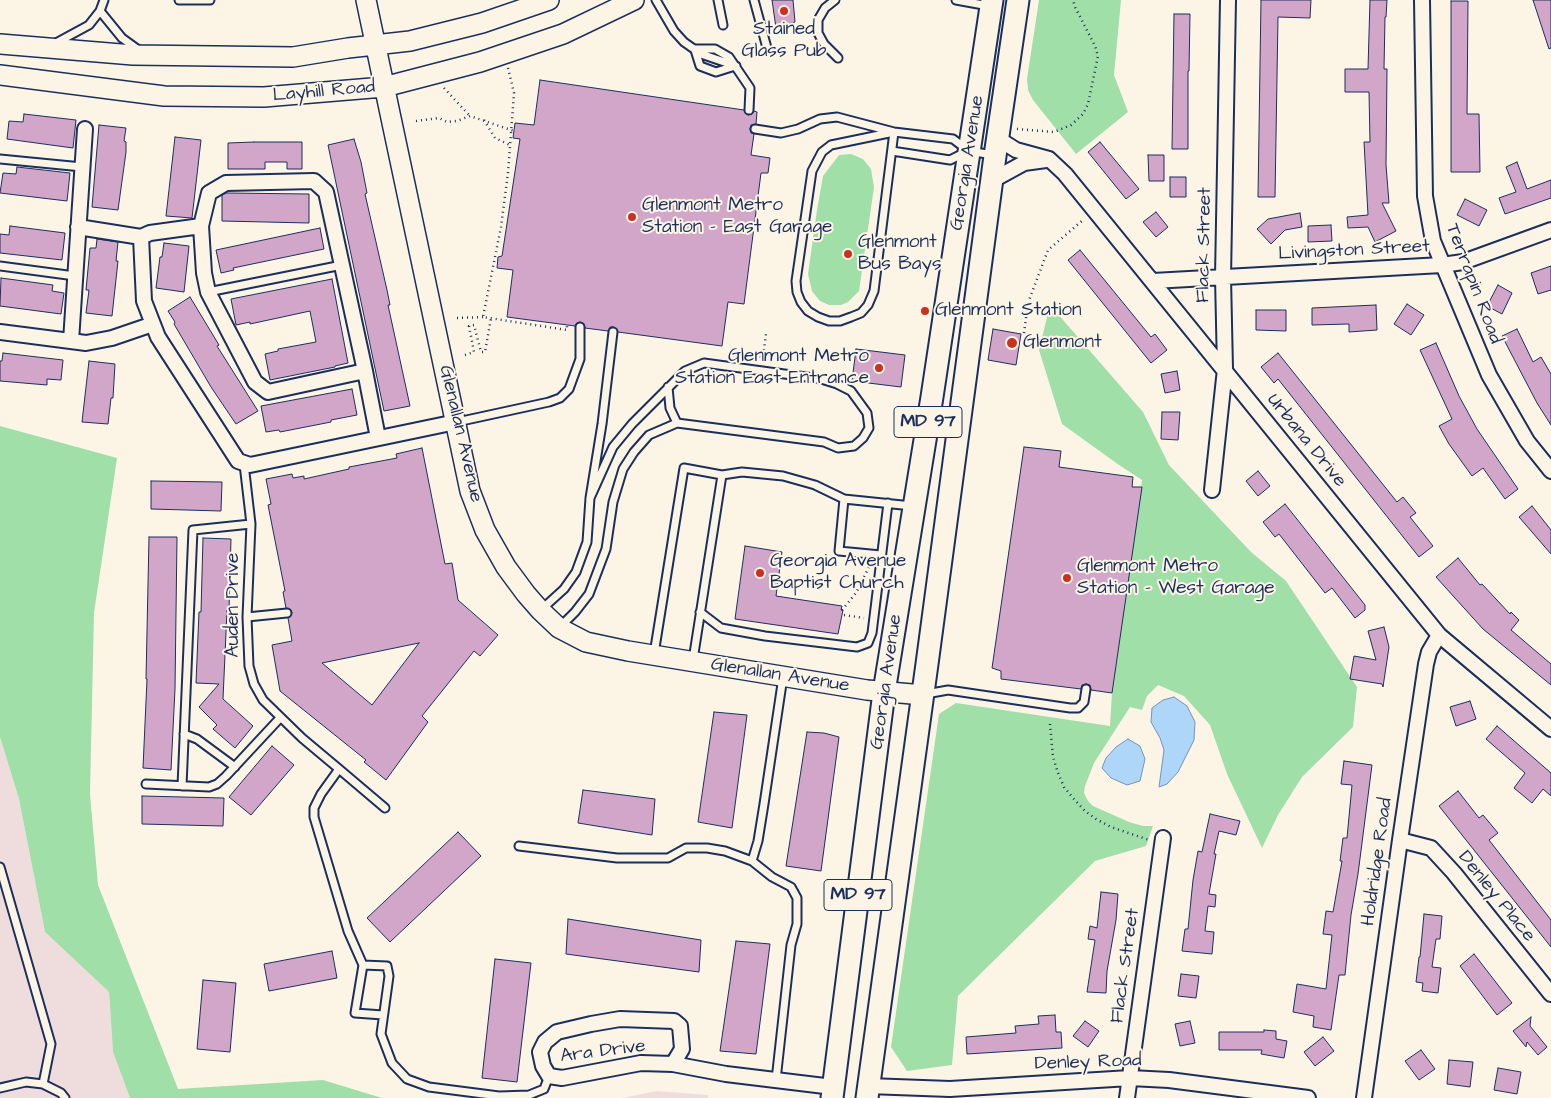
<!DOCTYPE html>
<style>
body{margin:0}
canvas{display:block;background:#fcf5e5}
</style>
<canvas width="1551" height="1098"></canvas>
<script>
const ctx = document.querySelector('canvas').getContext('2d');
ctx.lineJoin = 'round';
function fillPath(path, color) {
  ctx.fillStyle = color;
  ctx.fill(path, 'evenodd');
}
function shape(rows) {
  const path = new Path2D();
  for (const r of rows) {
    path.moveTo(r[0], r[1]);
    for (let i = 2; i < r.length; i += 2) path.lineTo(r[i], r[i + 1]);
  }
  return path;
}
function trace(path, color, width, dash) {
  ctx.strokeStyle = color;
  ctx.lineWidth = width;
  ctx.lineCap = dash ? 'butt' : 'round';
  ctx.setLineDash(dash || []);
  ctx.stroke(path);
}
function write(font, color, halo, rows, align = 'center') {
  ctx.font = font + ' "Architects Daughter",sans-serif';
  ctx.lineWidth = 4;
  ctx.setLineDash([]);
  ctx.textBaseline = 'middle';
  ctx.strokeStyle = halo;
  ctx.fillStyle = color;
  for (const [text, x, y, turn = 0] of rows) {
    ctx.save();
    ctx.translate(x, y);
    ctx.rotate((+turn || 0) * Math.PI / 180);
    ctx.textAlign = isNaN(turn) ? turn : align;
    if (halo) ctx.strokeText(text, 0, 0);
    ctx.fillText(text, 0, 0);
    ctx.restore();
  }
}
fillPath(shape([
 [0,737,19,799,45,932,109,992,113,1052,130,1098,0,1098],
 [657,1091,708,1095,708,1098,622,1098]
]), '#efdddd');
fillPath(shape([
 [1039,0,1121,0,1114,75,1128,112,1076,154,1033,100,1028,90,1027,79],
 [851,154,863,159,871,169,874,187,859,291,848,302,841,305,829,305,820,301,812,291,808,274,817,210,823,176,839,155],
 [1050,305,1143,412,1169,465,1251,552,1286,581,1357,687,1353,727,1302,777,1278,815,1262,848,1227,774,1210,725,1184,696,1158,685,1147,696,1142,710,1130,707,1094,763,1085,786,1084,793,1088,801,1093,806,1129,822,1143,826,1153,826,1146,846,1095,861,958,996,952,1065,907,1071,891,1047,939,714,956,703,1110,726,1112,693,1142,480,1119,465,1062,424,1039,350],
 [0,426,117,458,94,613,90,794,98,885,178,1089,323,1080,382,1098,130,1098,113,1052,109,992,45,932,19,799,0,737]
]), '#a1dfa8');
const water = shape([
 [1174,697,1187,706,1195,722,1194,740,1178,772,1167,784,1159,787,1164,750,1160,738,1151,722,1152,708,1163,700,1174,697],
 [1128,739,1140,746,1145,759,1140,781,1127,785,1111,778,1102,768,1106,758,1116,747,1128,739]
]);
fillPath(water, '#aed6f9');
trace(water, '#7393bb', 1);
const building = shape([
 [772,0,793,0,795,22,776,28,772,0],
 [1261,0,1311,0,1310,18,1278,17,1275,197,1258,197,1261,0],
 [1370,0,1387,0,1386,17,1385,17,1384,69,1387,69,1386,165,1389,203,1382,203,1396,231,1375,242,1368,227,1348,228,1347,217,1368,215,1364,142,1370,142,1369,92,1345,92,1345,69,1368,69,1370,0],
 [1533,0,1551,0,1551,48,1549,49,1533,0],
 [1451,1,1468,1,1467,114,1479,114,1480,172,1451,172,1451,1],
 [1174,14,1190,14,1189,71,1188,71,1188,149,1172,149,1174,14],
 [540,80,744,110,745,113,748,115,752,114,754,111,757,112,756,124,751,125,750,129,751,133,754,134,751,155,770,158,768,173,761,173,744,304,728,302,722,346,618,332,614,327,610,327,608,331,585,328,584,324,580,322,577,323,575,326,507,317,513,270,497,268,498,257,502,256,520,139,513,138,515,123,534,125,540,80],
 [24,114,76,120,73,148,7,139,9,121,23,122,24,114],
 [99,125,126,128,124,141,126,142,126,152,118,210,92,207,99,125],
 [175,137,201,140,192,218,166,216,175,137],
 [354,139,361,162,367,193,365,194,387,290,390,305,388,305,410,406,384,411,328,145,354,139],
 [254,142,302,142,302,169,287,169,287,162,265,162,265,169,228,169,228,143,254,142],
 [1100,142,1139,189,1126,199,1088,152,1100,142],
 [1148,155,1164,155,1164,181,1149,181,1148,155],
 [1517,162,1527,189,1551,180,1551,198,1505,214,1499,198,1516,192,1506,167,1517,162],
 [17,167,70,173,67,201,0,193,3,173,16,174,17,167],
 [1170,177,1186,177,1186,197,1170,197,1170,177],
 [226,193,309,194,309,223,222,221,222,195,226,193],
 [1465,199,1487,210,1479,226,1457,215,1465,199],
 [1156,212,1168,227,1156,237,1143,222,1156,212],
 [1300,213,1302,227,1285,230,1271,244,1257,229,1268,219,1300,213],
 [1331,225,1332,241,1308,242,1308,226,1331,225],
 [10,226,65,233,62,260,0,253,0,234,9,235,10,226],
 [320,228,324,249,233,268,234,270,221,273,216,250,320,228],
 [97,239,118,242,116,261,118,261,112,316,86,313,89,290,86,290,90,248,96,248,97,239],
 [164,243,189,246,184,292,156,288,160,257,162,257,164,243],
 [1080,250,1151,337,1155,334,1167,350,1151,363,1068,260,1080,250],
 [1551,266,1551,290,1538,294,1531,273,1551,266],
 [1,278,53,285,52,291,64,293,61,314,0,306,1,278],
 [332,279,348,363,335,366,335,367,270,380,265,354,278,351,278,349,316,342,310,311,250,324,250,322,236,325,231,299,332,279],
 [1498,285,1512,293,1502,314,1487,306,1498,285],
 [190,297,219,345,217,346,258,411,236,424,211,387,174,324,175,322,168,311,190,297],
 [1407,304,1424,315,1411,335,1394,324,1407,304],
 [1376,305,1377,330,1349,332,1349,324,1312,325,1312,308,1376,305],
 [1256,310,1286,310,1286,331,1256,330,1256,310],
 [993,329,1021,334,1016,365,988,360,993,329],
 [1517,329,1533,362,1541,357,1551,374,1551,425,1537,403,1502,336,1517,329],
 [1436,343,1459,396,1477,429,1518,489,1505,499,1483,468,1472,476,1449,444,1439,426,1452,419,1420,350,1436,343],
 [856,349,905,355,901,387,852,381,856,349],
 [3,353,63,360,61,380,47,379,47,385,0,381,0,361,2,361,3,353],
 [1278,353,1397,502,1403,497,1416,513,1410,517,1433,546,1419,557,1278,379,1274,383,1261,367,1278,353],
 [89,361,115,364,113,398,111,398,108,424,82,422,89,361],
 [1177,371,1180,390,1165,393,1161,374,1177,371],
 [352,389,357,415,331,420,331,422,280,432,279,430,266,432,261,406,352,389],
 [1162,412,1180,412,1178,440,1161,439,1162,412],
 [1024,447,1061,451,1059,467,1133,477,1132,487,1142,487,1112,693,1091,690,1090,685,1086,684,1082,685,1081,689,1001,679,1001,671,992,668,1024,447],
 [422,448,445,564,452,563,458,600,498,635,480,656,474,651,422,716,428,722,386,780,364,762,366,760,280,691,272,645,292,641,288,618,292,613,291,610,286,608,283,592,285,591,268,505,271,504,266,479,292,474,293,478,304,476,304,479,349,469,349,467,397,458,396,454,422,448],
 [419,643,372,705,322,663,419,643],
 [1258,471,1270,486,1258,496,1246,481,1258,471],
 [151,481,222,482,221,511,151,509,151,481],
 [1285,504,1365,605,1365,610,1355,618,1332,588,1325,593,1279,534,1275,537,1263,522,1285,504],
 [1532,506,1551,530,1551,554,1519,517,1532,506],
 [149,537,177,537,175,689,171,770,143,768,147,679,146,679,149,537],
 [203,538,231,539,229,610,227,610,223,699,253,726,235,748,213,729,217,725,199,707,219,684,196,683,199,612,201,612,203,538],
 [745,546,782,552,776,596,842,606,841,610,843,610,838,634,735,619,745,546],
 [1458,558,1480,585,1482,584,1510,614,1511,612,1519,620,1511,630,1551,664,1551,685,1483,629,1436,577,1458,558],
 [1384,627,1389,647,1383,687,1382,684,1350,679,1354,656,1376,660,1368,631,1384,627],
 [1470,701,1476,719,1456,726,1450,707,1470,701],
 [714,712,747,715,732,828,698,822,714,712],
 [1497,726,1551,773,1551,796,1543,789,1532,803,1514,788,1525,773,1486,739,1497,726],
 [807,732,824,733,839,737,821,871,786,866,807,732],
 [272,746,294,765,251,815,229,797,272,746],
 [1344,761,1372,765,1358,874,1351,915,1345,975,1339,975,1331,1030,1313,1027,1314,1016,1293,1012,1297,984,1326,989,1332,935,1323,934,1326,911,1333,912,1342,861,1340,861,1343,838,1347,838,1352,785,1341,784,1344,761],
 [583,790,655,799,652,835,578,823,583,790],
 [1458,791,1479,818,1483,815,1498,833,1489,840,1551,920,1551,947,1439,806,1458,791],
 [142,796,224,798,223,826,142,824,142,796],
 [1210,814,1240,821,1236,835,1219,831,1214,854,1216,854,1209,894,1216,895,1215,907,1208,906,1205,931,1214,932,1212,954,1182,951,1185,929,1188,929,1193,880,1198,851,1202,852,1210,814],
 [458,832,481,856,390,942,367,918,458,832],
 [1101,892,1118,894,1116,920,1107,971,1106,993,1087,992,1095,940,1088,939,1090,926,1097,928,1101,892],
 [1424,914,1442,916,1440,939,1436,939,1432,967,1441,968,1438,993,1422,991,1423,983,1416,982,1419,957,1420,957,1424,914],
 [568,919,701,940,699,972,566,954,568,919],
 [736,941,770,944,756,1054,720,1051,736,941],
 [332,951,337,978,269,991,264,964,332,951],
 [1474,954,1512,1003,1497,1015,1460,966,1474,954],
 [495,959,531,963,517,1082,482,1078,495,959],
 [1181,974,1199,976,1196,998,1178,996,1181,974],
 [203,980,236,983,230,1052,197,1049,203,980],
 [1055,1015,1056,1032,1061,1032,1062,1048,967,1054,966,1037,1016,1033,1015,1026,1039,1024,1038,1016,1055,1015],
 [1531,1017,1530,1026,1547,1047,1538,1055,1527,1042,1526,1047,1513,1031,1531,1017],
 [1085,1021,1099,1031,1088,1047,1073,1036,1085,1021],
 [1190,1021,1195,1043,1180,1046,1175,1024,1190,1021],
 [1264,1030,1276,1031,1276,1039,1287,1041,1284,1058,1261,1054,1262,1050,1219,1050,1219,1032,1264,1032,1264,1030],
 [1323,1037,1334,1051,1315,1066,1304,1052,1323,1037],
 [1421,1050,1435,1069,1419,1080,1405,1061,1421,1050],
 [1449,1060,1473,1062,1470,1087,1447,1084,1449,1060],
 [1498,1068,1521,1072,1517,1094,1494,1090,1498,1068]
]);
fillPath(building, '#d2a6c9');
trace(building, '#1b2f5e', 1);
const lane = shape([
 [179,0,210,0],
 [656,0,674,31,684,42,701,54,736,66],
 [718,0,723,25],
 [754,0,767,48],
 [835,0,825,8,818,20,818,33,824,44,838,58],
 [956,0,989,6],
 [100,11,122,38,140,51],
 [54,44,89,25,100,11,104,0],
 [695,49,715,49,729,57,750,88,749,110],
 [695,50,700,66,716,72,735,66],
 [755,129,781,133,798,129,820,119,837,117,894,132,953,139,969,151,993,155],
 [894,132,874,291,868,305,861,313,851,317,840,321,829,321,818,317,808,311,801,302,797,292,796,281,812,171,822,152,831,145,894,132],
 [892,151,950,160,964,153],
 [0,159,82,167],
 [0,266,75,276],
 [208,292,342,265],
 [668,387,670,408,677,423],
 [457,422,549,402,560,398,569,389,580,359,580,327],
 [244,464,251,524,247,617,249,666,254,684,263,700,302,738,339,769,321,794,314,808,314,817,348,931,363,965],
 [881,555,839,551,844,499,912,506],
 [542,609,564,589,576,572,587,542,590,498,602,424,613,332],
 [700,612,721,628,765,636,857,647,868,643,872,633,888,503],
 [247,617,287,613],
 [560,627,575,612,589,594,606,549,613,502,623,469,634,452,649,435,677,423,824,442,838,448,854,446,863,438,869,428,867,413,851,391,837,384,821,379,704,363,685,371,632,424,613,447,590,498],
 [654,654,684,468,722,475,742,472,783,476,815,485,844,499],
 [693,660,722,475],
 [926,694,948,690,1070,708,1078,708,1084,702,1086,689],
 [184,734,197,739,235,767],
 [339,769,385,808],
 [146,784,209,787,217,784,226,776,280,718],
 [182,786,193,530,251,524],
 [519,846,617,858,668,858,686,848,707,848,725,851,752,861,772,877,791,887,797,898,797,924,791,945,776,1080],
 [752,861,758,841,764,804,783,677],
 [0,867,51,1044,43,1084],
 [363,965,387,966,389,976,381,1034,392,1063,407,1079,429,1087,499,1096,529,1095,544,1089,549,1076],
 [363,965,355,1013,383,1015],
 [0,1088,26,1082,43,1084,61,1093,65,1098]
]);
const street = shape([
 [1422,0,1425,196,1433,241,1489,375,1527,441,1551,471],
 [997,138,1016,150,1049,159,1065,174,1439,635,1551,729],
 [991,181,1024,163,1046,160],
 [201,226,150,233,141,237,144,301,158,337,238,461,250,465,456,422],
 [78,227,141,237],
 [1153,281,1442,265,1463,262,1551,230],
 [0,332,86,343,112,338,153,324],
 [71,341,85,129],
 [365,371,268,392,255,382,208,292,204,273,201,226,209,193,226,183,314,181,326,192,365,371,378,438],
 [1212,490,1225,369,1223,277,1228,0],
 [1400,840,1431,848,1454,873,1551,994],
 [673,1064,682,1049,680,1026,674,1021,620,1019,591,1024,557,1032,545,1042,540,1052,543,1066,549,1076,562,1078,641,1063,673,1064,726,1074,833,1087],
 [868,1086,950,1089,1130,1078,1169,1080,1308,1098],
 [1127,1098,1163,838],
 [1364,1098,1400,840,1426,664,1429,652,1439,635]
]);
const secondary = shape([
 [366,0,470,491,485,530,506,567,526,594,540,610,559,628,586,642,628,651,867,690,923,695],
 [0,44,133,55,293,57,348,48,410,41,482,23,549,0],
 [0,75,164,96,264,97,384,87,480,62,563,34,634,0]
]);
const primary = shape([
 [832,1098,884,692,932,397,992,0],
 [867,1098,927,664,995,156,1018,0]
]);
trace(lane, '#1b2f5e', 11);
trace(street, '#1b2f5e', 18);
trace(secondary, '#1b2f5e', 22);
trace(primary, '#1b2f5e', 25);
trace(shape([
 [508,68,514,93,508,173,501,227,483,317,567,330,567,325],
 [444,88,470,116],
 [484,120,495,138,510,145],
 [416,121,439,118,447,122,457,121,470,116,514,131],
 [1017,129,1054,132,1071,125,1083,114,1088,104,1098,56,1095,46,1075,7,1073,0],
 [457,318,483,317],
 [1024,333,1028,303,1048,250,1083,220],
 [745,354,763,357,766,334],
 [465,355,474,352,469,326,474,325,481,352,485,352,491,318],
 [842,610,856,593,869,567],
 [844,615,864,618],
 [1050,724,1053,757,1058,773,1064,787,1073,798,1085,811,1096,819,1111,827,1149,840]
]), '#1b2f5e', 2.5, [1, 4]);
trace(lane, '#fcf5e5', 7);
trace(street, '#fcf5e5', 14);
trace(secondary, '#fcf5e5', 19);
trace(primary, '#fcf5e5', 21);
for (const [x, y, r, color] of [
 [784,11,5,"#c8321e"],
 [632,217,5,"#c8321e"],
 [848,254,5,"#c8321e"],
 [925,311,5,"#c8321e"],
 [1012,343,6,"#c8321e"],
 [879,368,5,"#c8321e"],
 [760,573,5,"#c8321e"],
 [1067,578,5,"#c8321e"]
]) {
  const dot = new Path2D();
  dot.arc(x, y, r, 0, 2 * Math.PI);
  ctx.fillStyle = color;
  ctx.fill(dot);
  trace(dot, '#fcf5e5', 2);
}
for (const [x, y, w] of [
 [928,422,68],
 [858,895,68]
]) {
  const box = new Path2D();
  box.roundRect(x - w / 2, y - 15.5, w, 31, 4);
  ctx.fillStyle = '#fcf5e5';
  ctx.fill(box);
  trace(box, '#1b2f5e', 1);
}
write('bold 18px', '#1b2f5e', null, [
 ["MD 97",928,422],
 ["MD 97",858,895]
]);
write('19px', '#1b2f5e', '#fcf5e5', [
 ["Stained",784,30,"center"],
 ["Glass Pub",784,52,"center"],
 ["Glenmont Metro",642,206],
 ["Station - East Garage",642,228],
 ["Glenmont",858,243],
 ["Bus Bays",858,265],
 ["Glenmont Station",935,311],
 ["Glenmont",1023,343],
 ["Glenmont Metro",869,357,"right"],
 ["Station East Entrance",869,379,"right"],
 ["Georgia Avenue",770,562],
 ["Baptist Church",770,584],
 ["Glenmont Metro",1077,567],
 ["Station - West Garage",1077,589]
], 'left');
write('19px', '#1b2f5e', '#fcf5e5', [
 ["Layhill Road",324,92,-5],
 ["Georgia Avenue",968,163,-81],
 ["Flack Street",1205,245,-89],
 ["Livingston Street",1354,251,-3],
 ["Terrapin Road",1473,284,69],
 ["Glenallan Avenue",460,434,77],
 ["Urbana Drive",1306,441,51],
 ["Auden Drive",234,605,-90],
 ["Glenallan Avenue",780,676,9],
 ["Georgia Avenue",887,682,-82],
 ["Holdridge Road",1378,862,-82],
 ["Denley Place",1496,897,51],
 ["Flack Street",1126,966,-82],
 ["Ara Drive",603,1052,-7],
 ["Denley Road",1088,1063,-2]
]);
</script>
